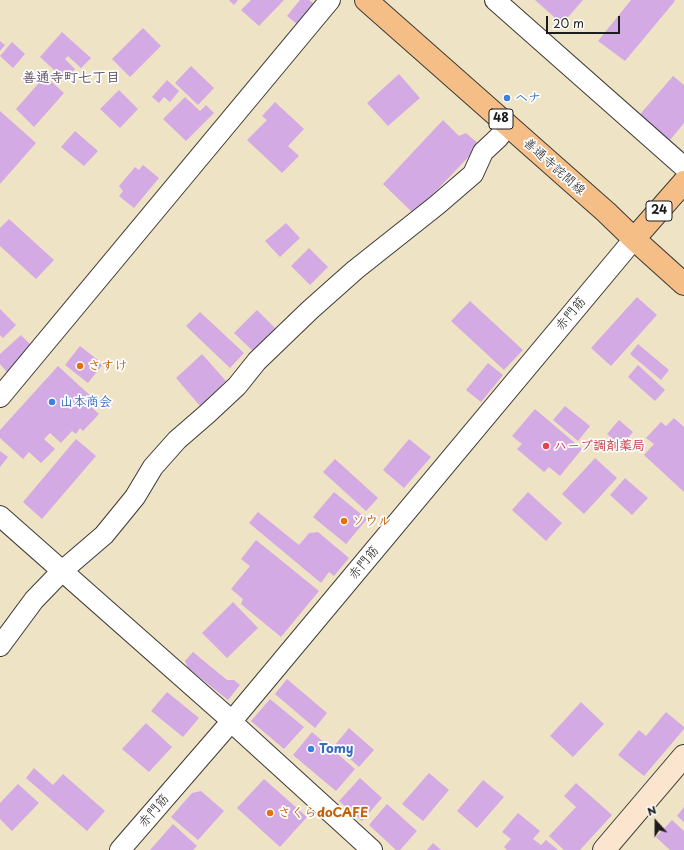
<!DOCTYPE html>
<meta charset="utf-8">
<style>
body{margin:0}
#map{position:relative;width:684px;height:850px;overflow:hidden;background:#efe3c5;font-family:"Playpen Sans",sans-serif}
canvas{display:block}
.north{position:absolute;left:636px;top:802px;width:40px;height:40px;-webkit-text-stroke:3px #fff;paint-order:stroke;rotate:339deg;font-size:11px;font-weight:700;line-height:16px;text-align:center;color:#1c1c1c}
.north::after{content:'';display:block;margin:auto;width:14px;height:18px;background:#1c1c1c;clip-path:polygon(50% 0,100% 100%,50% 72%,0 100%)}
.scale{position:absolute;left:546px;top:16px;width:74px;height:18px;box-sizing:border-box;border:2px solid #1c1c1c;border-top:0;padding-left:5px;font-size:12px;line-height:14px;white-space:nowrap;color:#1c1c1c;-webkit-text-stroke:3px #fff;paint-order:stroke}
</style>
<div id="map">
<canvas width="684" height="850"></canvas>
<div class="north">N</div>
<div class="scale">20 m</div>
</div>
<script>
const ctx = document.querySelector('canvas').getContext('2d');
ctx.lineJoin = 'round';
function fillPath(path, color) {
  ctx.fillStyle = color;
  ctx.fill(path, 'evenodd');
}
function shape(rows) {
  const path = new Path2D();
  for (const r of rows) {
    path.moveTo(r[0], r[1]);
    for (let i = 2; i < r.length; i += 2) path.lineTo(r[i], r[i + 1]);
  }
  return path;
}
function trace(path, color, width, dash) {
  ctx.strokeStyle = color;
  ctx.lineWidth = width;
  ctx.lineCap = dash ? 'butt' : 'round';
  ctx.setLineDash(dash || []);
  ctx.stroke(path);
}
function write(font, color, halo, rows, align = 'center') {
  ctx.font = font + ' "Playpen Sans","Klee One",sans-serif';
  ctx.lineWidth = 3.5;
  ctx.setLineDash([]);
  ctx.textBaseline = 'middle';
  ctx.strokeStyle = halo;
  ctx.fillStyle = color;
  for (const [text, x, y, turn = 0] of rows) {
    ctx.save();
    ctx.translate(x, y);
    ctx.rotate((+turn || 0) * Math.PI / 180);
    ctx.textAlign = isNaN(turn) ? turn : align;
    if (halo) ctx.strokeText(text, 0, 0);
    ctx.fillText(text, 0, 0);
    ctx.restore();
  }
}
fillPath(shape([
 [229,0,238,0,234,5],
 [251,0,284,0,259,26,241,10],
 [300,0,309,0,318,7,301,27,287,16],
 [535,0,583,0,562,24],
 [631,0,674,0,675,1,625,61,598,41],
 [143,28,161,46,130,77,112,59],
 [62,32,91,58,81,68,68,56,65,59,75,69,65,80,40,57],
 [0,41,5,45,0,51],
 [12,42,25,54,13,68,0,56],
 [191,66,214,88,198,105,175,83],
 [399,74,420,98,388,126,367,103],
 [45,76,64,93,34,127,16,109],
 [673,76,684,85,684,123,666,145,636,119],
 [167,80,179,91,170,102,164,97,159,103,152,97],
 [119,90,138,109,120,128,100,109],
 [185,97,200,111,206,105,214,113,186,141,163,119],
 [275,102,304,129,288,146,299,156,282,173,247,140,267,120,262,116],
 [0,111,36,143,0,184],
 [443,120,459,136,466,133,480,145,414,214,383,184],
 [75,131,98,151,84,166,61,147],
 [143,165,159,178,134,208,119,196,123,191,119,186,135,167,139,170],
 [9,219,54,260,36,279,0,246,0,228],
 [286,223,300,238,280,257,265,241],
 [309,248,328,267,310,285,291,266],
 [637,297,657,315,611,366,591,348],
 [470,301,523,350,504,370,451,321],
 [0,309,16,325,3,338,0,335],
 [257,310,276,329,254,352,234,333],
 [200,312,244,353,230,368,186,326],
 [21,335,33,347,7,372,0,364,0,354],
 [638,344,669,370,661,380,630,354],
 [80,346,103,364,88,383,65,365],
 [202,354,226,381,200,406,176,378],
 [488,363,503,375,481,402,466,390],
 [638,365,665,390,655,401,628,377],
 [58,366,94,399,89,405,99,414,83,431,80,428,76,434,72,431,61,443,50,433,44,439,55,449,41,463,29,452,23,459,0,438,0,430],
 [565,406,590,426,578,441,553,420],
 [535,409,582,449,560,476,549,467,544,472,517,449,522,444,512,436],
 [674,418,684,427,684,492,644,455,654,444,646,438,661,422,666,426],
 [619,420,633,432,621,446,607,434],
 [76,439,96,456,42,519,23,502],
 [409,439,431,457,404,488,383,470],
 [0,451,8,457,0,467],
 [595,458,617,478,584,514,562,494],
 [335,459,378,498,366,511,323,472],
 [625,478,648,498,632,515,610,495],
 [334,492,367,519,346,544,313,517],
 [528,492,562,523,546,541,512,510],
 [258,512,299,545,309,533,318,532,349,558,334,576,329,572,321,583,249,523],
 [256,540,319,591,281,637,241,604,243,599,231,589,250,566,241,559],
 [233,602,258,628,227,658,202,633],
 [193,652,227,680,234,680,240,685,228,700,188,668,185,661],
 [287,679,327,713,315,728,275,694],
 [167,692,199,718,183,737,151,711],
 [270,699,304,727,284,749,251,721],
 [581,702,604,724,573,757,550,736],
 [666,712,684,727,684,729,644,776,618,755,639,730,646,736],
 [146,723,172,747,149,772,122,749],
 [349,728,374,750,359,767,335,745],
 [312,732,355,769,336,791,293,755],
 [34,768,53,785,63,774,105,811,87,831,26,778],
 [429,773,449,790,423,821,402,804],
 [360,778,382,798,362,821,339,801],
 [264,779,307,817,280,847,237,808],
 [483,780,504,797,477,828,457,811],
 [576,783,612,815,580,850,564,850,549,836,576,807,564,796],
 [18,784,39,803,12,831,0,819,0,803],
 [201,791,224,811,198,840,171,817,192,793],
 [387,804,417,831,400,850,396,850,369,825],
 [684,807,684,822,677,816],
 [518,813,540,831,533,839,541,845,546,840,558,850,507,850,504,847,511,839,502,832],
 [672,820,684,831,684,850,670,850,656,837],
 [173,824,197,846,193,850,150,850],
 [433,843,441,850,427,850]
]), '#d3aae4');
const street = shape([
 [495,0,684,167],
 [0,397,330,0],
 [0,516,224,714,237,727,372,850],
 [0,646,34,600,62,571,104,535,135,497,153,467,177,440,207,414,237,386,257,361,310,310,355,270,437,205,473,174,483,152,498,138,508,125],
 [120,850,236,716,634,239]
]);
const secondary = shape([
 [604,850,684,756]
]);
const primary = shape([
 [366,0,606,212,634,239,684,284],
 [634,239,684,182]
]);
trace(street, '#3c3a35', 22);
trace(secondary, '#3c3a35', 24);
trace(primary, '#3c3a35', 24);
trace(street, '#fff', 20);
trace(secondary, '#fbe5cf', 22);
trace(primary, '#f6be87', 22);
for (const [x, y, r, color] of [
 [507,98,4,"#3f7fe0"],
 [80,366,4,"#e8710a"],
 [52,402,4,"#3f7fe0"],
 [546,446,4,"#e0444e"],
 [344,521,4,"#e8710a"],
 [311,749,4,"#3f7fe0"],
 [270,813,4,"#e8710a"]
]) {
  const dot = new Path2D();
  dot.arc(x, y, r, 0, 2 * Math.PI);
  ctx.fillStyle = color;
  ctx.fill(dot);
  trace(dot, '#fff', 1.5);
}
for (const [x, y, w] of [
 [501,119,24],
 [659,211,26]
]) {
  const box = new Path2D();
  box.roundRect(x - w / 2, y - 10, w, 20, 3);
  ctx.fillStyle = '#fff';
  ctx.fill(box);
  trace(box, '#1c1c1c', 1);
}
write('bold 12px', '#1c1c1c', null, [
 ["48",501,119],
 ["24",659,211]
]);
write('bold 13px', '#366cbe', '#fff', [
 ["ヘナ",515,98],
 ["山本商会",60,402],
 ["Tomy",319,749]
], 'left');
write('13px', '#1c1c1c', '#fff', [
 ["善通寺詫間線",554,167,42],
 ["赤門筋",571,314,-50],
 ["赤門筋",364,563,-50],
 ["赤門筋",154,811,-49]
]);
write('bold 13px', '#c56008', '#fff', [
 ["さすけ",88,366],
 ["ソウル",352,521],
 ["さくらdoCAFE",278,813]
], 'left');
write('bold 13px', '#be3a42', '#fff', [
 ["ハーブ調剤薬局",554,446]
], 'left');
write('bold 14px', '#5c4e62', '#fff', [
 ["善通寺町七丁目",71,78]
]);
</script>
